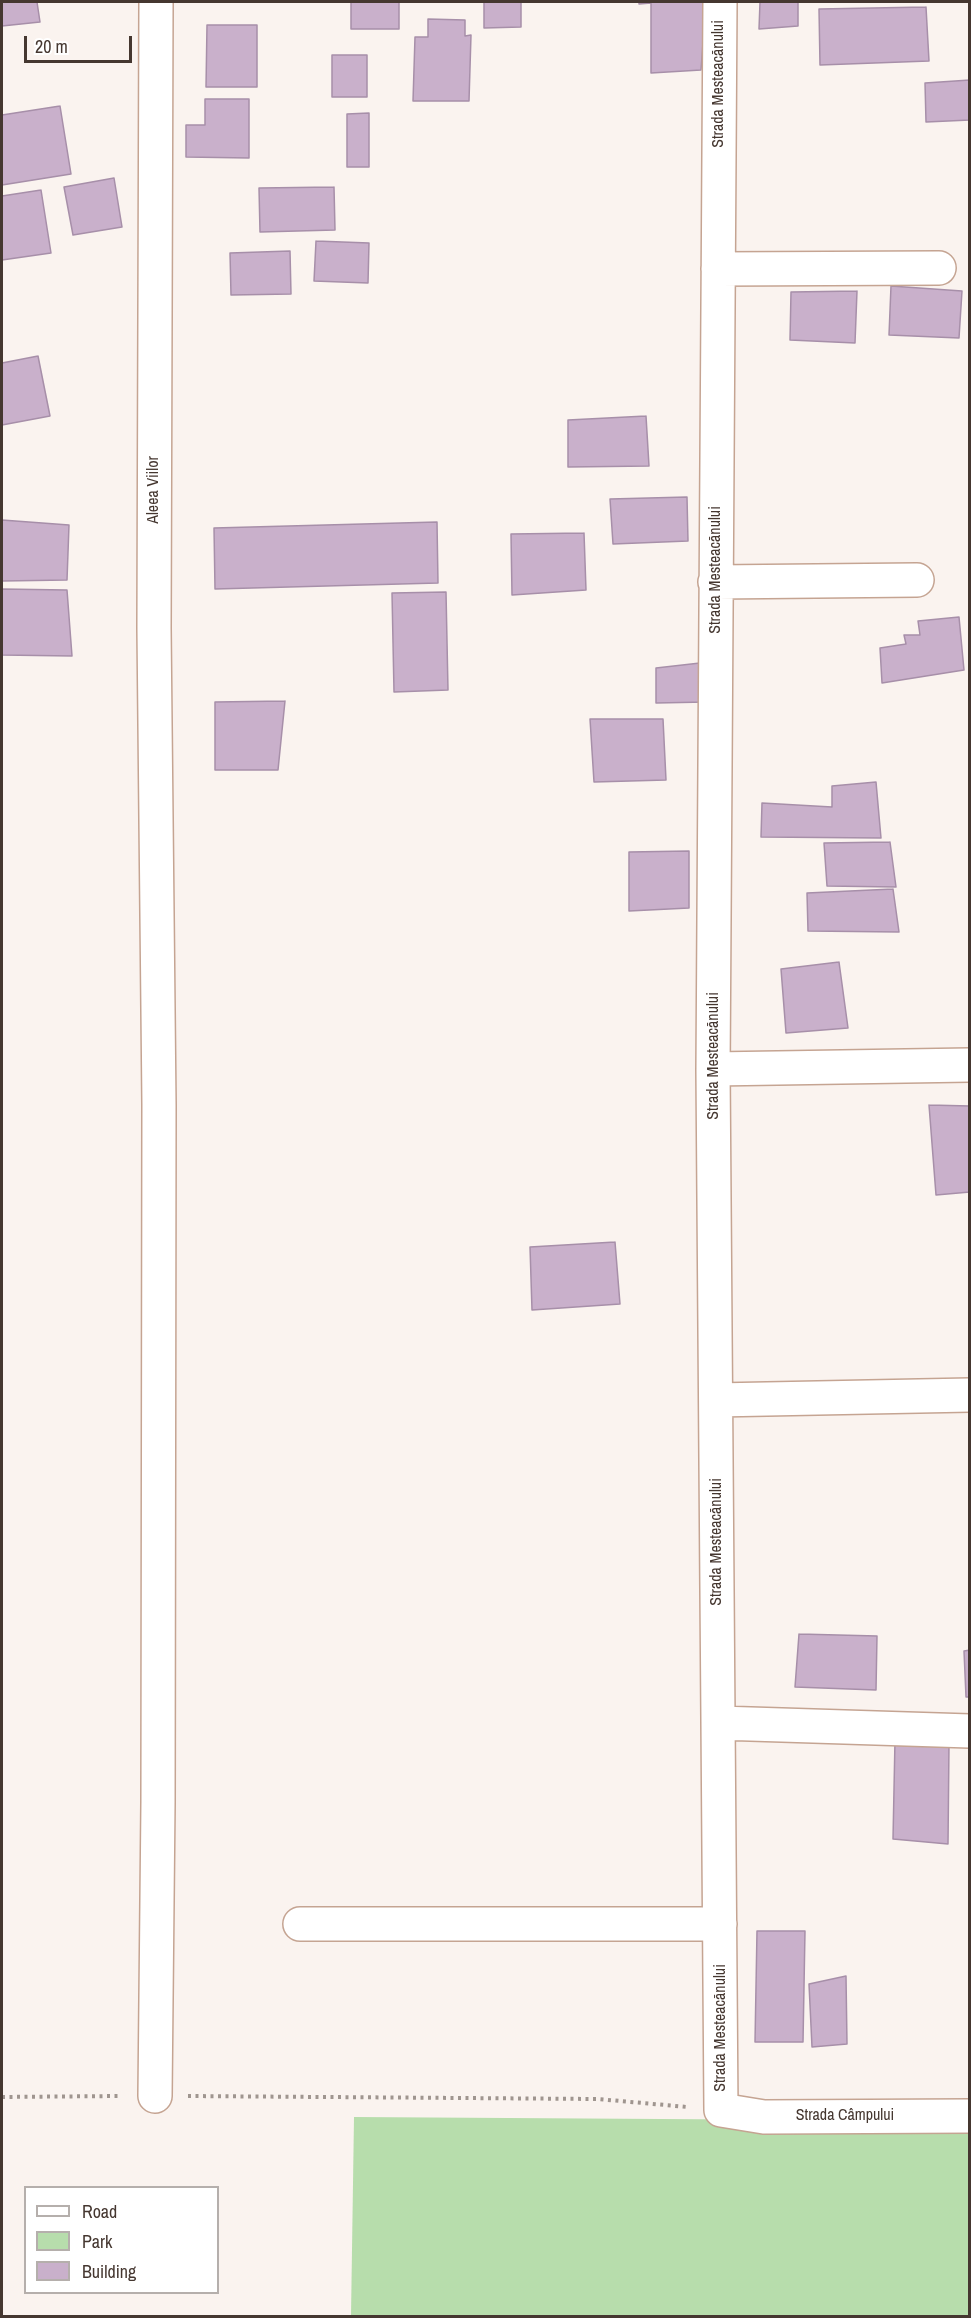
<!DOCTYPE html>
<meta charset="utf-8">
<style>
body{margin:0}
#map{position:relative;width:971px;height:2318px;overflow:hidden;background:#faf3ef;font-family:"Archivo Narrow",sans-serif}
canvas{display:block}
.frame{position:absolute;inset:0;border:3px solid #453730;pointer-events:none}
.legend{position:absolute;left:24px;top:2186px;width:195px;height:108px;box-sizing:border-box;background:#fff;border:2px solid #b5afac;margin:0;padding:8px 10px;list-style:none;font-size:18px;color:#453730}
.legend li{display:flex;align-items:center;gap:12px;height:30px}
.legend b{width:30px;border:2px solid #b5afac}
.scale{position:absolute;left:24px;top:36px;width:108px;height:27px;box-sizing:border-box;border:3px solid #453730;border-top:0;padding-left:8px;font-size:18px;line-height:21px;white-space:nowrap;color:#453730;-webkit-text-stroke:4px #fff;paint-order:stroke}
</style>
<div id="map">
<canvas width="971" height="2318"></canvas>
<div class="frame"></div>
<ul class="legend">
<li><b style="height:8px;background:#fff"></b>Road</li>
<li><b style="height:16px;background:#b7ddac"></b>Park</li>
<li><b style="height:16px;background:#c9b0cb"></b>Building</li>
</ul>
<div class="scale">20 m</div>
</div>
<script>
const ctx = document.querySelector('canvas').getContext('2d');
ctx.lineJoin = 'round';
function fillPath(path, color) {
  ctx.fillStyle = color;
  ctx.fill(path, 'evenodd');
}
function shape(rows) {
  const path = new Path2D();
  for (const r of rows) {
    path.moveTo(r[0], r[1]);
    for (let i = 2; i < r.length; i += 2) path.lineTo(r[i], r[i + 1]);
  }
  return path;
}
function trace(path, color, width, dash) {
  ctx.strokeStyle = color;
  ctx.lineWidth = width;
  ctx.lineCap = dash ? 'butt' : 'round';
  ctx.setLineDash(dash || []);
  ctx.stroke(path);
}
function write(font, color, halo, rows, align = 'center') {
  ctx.font = font + ' "Archivo Narrow",sans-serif';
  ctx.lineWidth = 5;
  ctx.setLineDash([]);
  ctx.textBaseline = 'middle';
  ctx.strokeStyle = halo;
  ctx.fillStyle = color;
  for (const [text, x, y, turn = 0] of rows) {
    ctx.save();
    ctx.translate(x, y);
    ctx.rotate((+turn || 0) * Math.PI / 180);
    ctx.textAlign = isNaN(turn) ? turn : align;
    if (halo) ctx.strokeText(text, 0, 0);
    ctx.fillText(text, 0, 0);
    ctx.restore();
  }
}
fillPath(shape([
 [354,2117,969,2121,969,2316,351,2316]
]), '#b7ddac');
const building = shape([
 [2,2,37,2,40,22,2,26,2,2],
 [351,2,399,2,399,29,351,29,351,2],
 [484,2,521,2,521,27,484,28,484,2],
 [639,2,706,2,701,70,651,73,651,3,639,4,639,2],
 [760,2,798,2,798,26,759,29,760,2],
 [926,7,929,61,820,65,819,9,926,7],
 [428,19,465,20,465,36,471,35,469,101,413,101,415,37,428,37,428,19],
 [207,25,257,25,257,87,206,87,207,25],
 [332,55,367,55,367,97,332,97,332,55],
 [970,80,970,120,926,122,925,83,970,80],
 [205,99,249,99,249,158,186,157,186,125,205,125,205,99],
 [60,106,71,174,2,185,2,115,60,106],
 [369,113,369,167,347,167,347,114,369,113],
 [114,178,122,227,73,235,64,187,114,178],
 [334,187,335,230,260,232,259,188,334,187],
 [41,190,51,253,2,260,2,196,41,190],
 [316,241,369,243,368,283,314,281,316,241],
 [290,251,291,294,231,295,230,253,290,251],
 [891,286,962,291,959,338,889,335,891,286],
 [857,291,855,343,790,340,791,292,857,291],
 [38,356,50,416,2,425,2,363,38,356],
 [646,416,649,466,568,467,568,420,646,416],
 [687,497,688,541,613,544,610,499,687,497],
 [2,520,69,525,67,580,2,581,2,520],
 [437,522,438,583,215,589,214,528,437,522],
 [584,533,586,590,512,595,511,534,584,533],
 [2,589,67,590,72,656,2,655,2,589],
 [446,592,448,690,394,692,392,593,446,592],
 [959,617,964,670,882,683,880,648,906,644,904,635,920,635,918,621,959,617],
 [700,663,706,702,656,703,656,668,700,663],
 [285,701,278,770,215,770,215,702,285,701],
 [590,719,663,719,666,780,594,782,590,719],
 [876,782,881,838,761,837,762,803,832,807,832,786,876,782],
 [890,842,896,887,827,886,824,843,890,842],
 [689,851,689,908,629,911,629,852,689,851],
 [893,889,899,932,808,931,807,893,893,889],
 [839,962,848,1028,786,1033,781,969,839,962],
 [929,1105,970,1106,970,1192,936,1195,929,1105],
 [615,1242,620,1304,532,1310,530,1247,615,1242],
 [799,1634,877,1636,876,1690,795,1687,799,1634],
 [970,1650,970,1697,966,1697,964,1651,970,1650],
 [895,1740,949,1744,948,1844,893,1839,895,1740],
 [757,1931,805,1931,803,2042,755,2042,757,1931],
 [846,1976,847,2044,812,2047,809,1984,846,1976]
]);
fillPath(building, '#c9b0cb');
trace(building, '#a78fa9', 1.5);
const minor = shape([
 [720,2,713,1069,721,2110,764,2117,970,2116],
 [718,269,939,268],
 [715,582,917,580],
 [713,1069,970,1065],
 [716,1400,970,1395],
 [719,1723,970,1731],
 [300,1924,720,1924],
 [155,2096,158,1803,159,1105,154,628,156,2]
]);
trace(minor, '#c5a492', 36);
trace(shape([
 [188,2096,598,2099,687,2107],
 [2,2097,121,2096]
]), '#9f958f', 4, [3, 4.5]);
trace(minor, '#fff', 33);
write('16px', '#453730', '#fff', [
 ["Strada Mesteacănului",719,84,-90],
 ["Aleea Viilor",154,490,-90],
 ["Strada Mesteacănului",716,570,-90],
 ["Strada Mesteacănului",714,1056,-90],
 ["Strada Mesteacănului",717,1542,-90],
 ["Strada Mesteacănului",721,2028,-90],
 ["Strada Câmpului",845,2116]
]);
</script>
